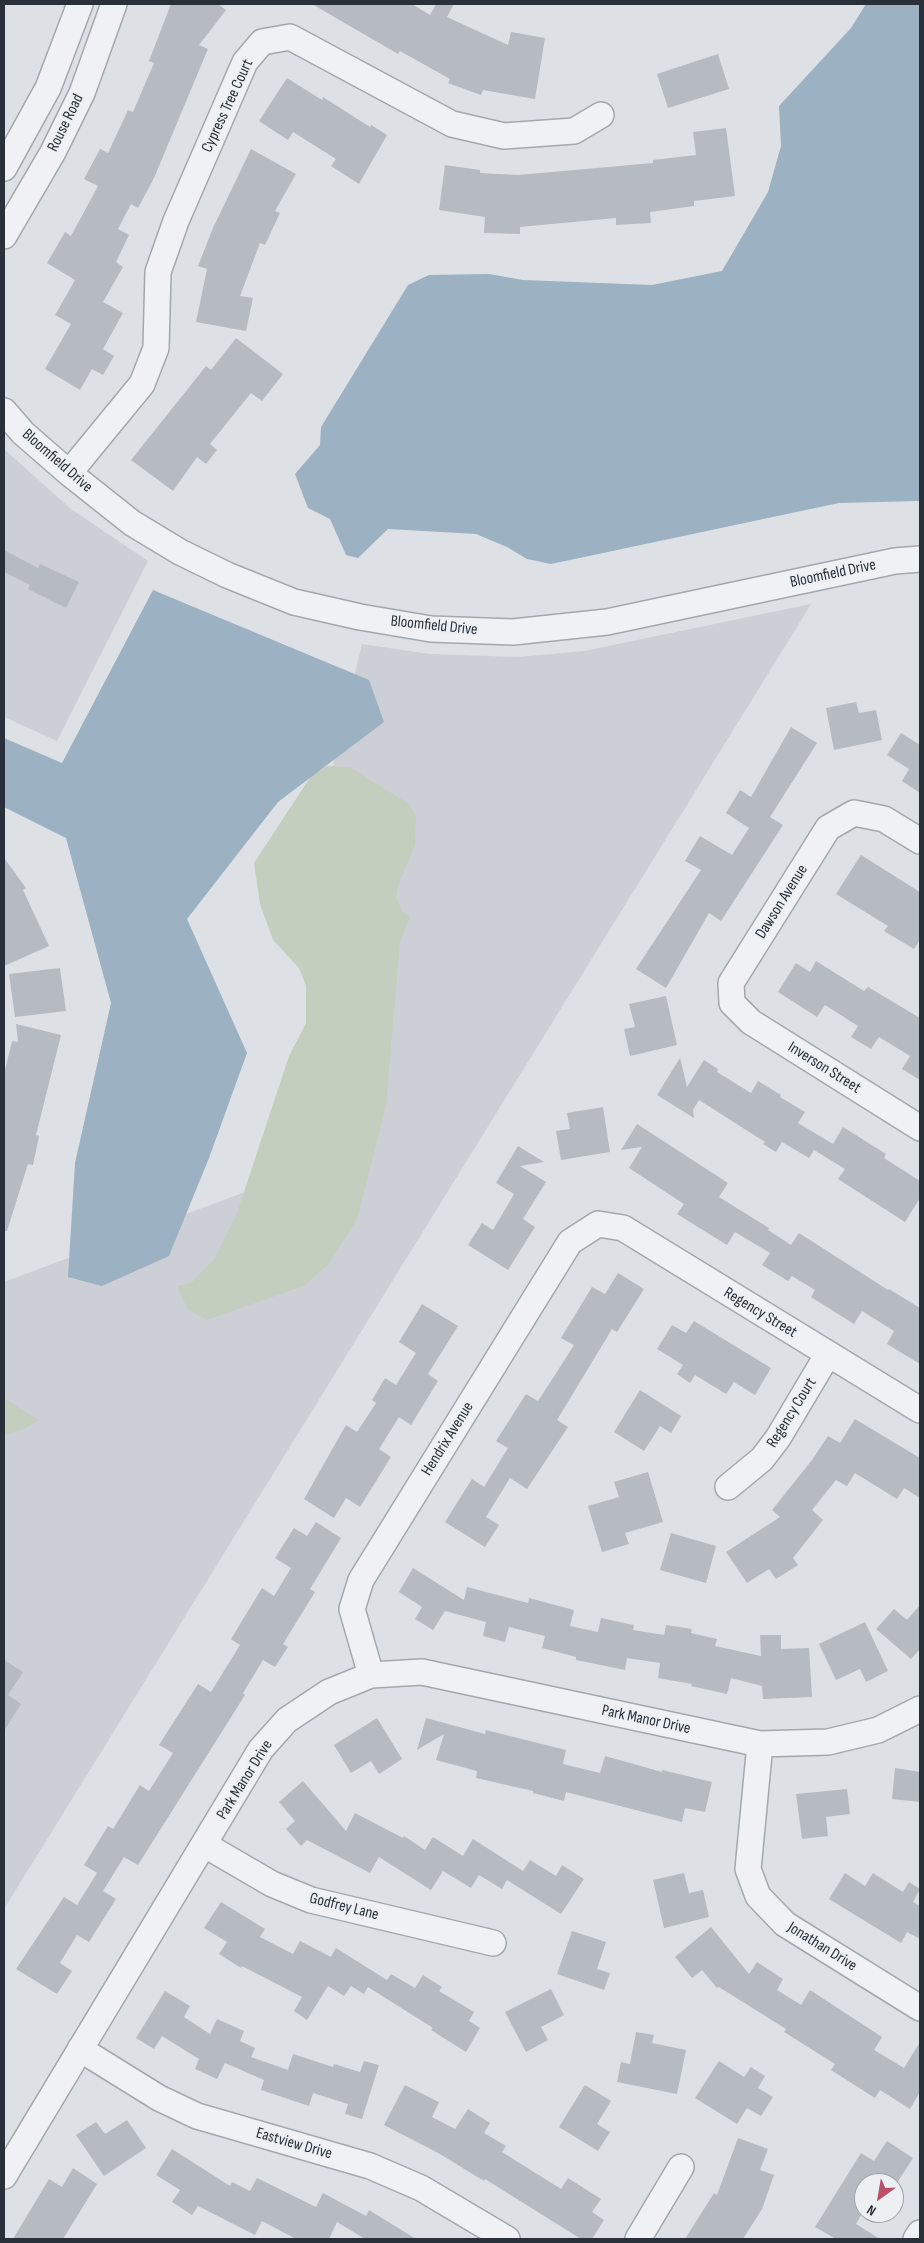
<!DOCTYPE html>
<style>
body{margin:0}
#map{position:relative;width:924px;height:2243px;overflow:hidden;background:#dde1e5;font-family:"Sofia Sans Condensed",sans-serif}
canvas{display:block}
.frame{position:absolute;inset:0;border:5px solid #29303a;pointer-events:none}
.north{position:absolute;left:854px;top:2173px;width:50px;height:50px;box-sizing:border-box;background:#ecf0f3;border:1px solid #9ea3a9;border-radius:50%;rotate:212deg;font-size:14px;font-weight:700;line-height:20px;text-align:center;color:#29303a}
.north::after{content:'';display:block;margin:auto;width:18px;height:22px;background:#bd5069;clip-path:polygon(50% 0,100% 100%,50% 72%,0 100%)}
</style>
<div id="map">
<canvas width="924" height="2243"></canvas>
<div class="frame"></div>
<div class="north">N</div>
</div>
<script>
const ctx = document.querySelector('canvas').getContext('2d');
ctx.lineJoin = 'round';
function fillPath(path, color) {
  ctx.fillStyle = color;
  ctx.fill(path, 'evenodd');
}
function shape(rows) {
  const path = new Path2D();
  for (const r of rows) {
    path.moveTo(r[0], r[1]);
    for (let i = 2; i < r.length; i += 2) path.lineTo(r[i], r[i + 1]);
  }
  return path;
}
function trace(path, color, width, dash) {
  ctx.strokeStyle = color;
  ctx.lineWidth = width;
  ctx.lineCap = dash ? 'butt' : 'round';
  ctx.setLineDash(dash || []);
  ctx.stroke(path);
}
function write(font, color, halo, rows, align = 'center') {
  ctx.font = font + ' "Sofia Sans Condensed",sans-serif';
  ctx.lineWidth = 4;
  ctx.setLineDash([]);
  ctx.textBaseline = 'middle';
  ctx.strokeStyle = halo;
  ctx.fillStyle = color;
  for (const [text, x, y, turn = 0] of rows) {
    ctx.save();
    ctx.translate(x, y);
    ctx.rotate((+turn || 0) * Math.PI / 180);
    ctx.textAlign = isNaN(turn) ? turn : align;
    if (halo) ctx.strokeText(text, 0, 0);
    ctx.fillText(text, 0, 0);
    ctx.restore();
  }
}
fillPath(shape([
 [4,449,71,509,148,561,57,741,4,717],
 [811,604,805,614,4,1909,4,1282,261,1186,340,943,327,789,362,644,430,654,518,657,584,651]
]), '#ccd0d6');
fillPath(shape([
 [327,766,350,767,409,804,416,816,415,845,398,886,396,898,403,912,410,917,400,942,386,1107,357,1219,329,1264,304,1286,207,1320,188,1310,177,1286,191,1283,214,1259,237,1213,289,1056,306,1023,306,986,299,968,273,940,260,904,254,863,311,776],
 [4,1398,39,1420,23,1430,4,1434]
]), '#c4cebf');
fillPath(shape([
 [866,4,920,4,920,501,839,503,551,564,527,559,507,547,476,534,388,529,358,558,346,555,330,519,308,508,295,474,320,445,321,427,408,285,429,275,489,274,523,280,652,285,722,271,768,192,781,146,779,106,851,28],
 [153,590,369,680,384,722,278,802,187,919,247,1053,209,1158,169,1256,102,1286,68,1277,75,1163,111,1003,66,838,4,807,4,738,62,763]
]), '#9cb1c1');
fillPath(shape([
 [171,4,218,4,226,10,199,45,208,49,154,178,138,208,131,204,118,229,129,235,116,262,123,267,103,302,123,313,103,349,114,356,103,375,92,369,80,390,45,369,71,324,55,315,75,280,47,263,65,232,71,236,98,186,84,179,100,149,108,153,128,110,133,112,154,63,149,61],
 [312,4,412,4,430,15,436,4,454,4,447,17,508,45,511,32,545,38,535,99,483,90,481,95,448,83,450,79,400,51,398,54],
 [718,54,729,89,668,108,657,74],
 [287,78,322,100,323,97,370,127,371,125,387,135,359,184,331,166,336,159,293,132,288,140,259,121],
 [726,128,735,196,694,201,694,206,650,212,651,223,616,225,616,218,520,227,520,234,484,233,485,217,439,210,445,165,480,170,480,173,518,175,653,163,653,160,696,155,693,132],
 [251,149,296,174,275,211,280,213,265,245,260,243,240,296,253,298,246,331,196,322,207,269,198,266,213,228],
 [236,338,283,374,262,401,251,393,210,444,217,450,206,464,197,457,173,491,131,460,206,366,211,370],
 [4,550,38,568,40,564,79,582,66,608,28,589,30,585,4,572],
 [856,702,859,713,876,710,882,740,834,750,826,708],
 [791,727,817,743,770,817,783,825,721,921,709,913,666,988,636,969,701,870,685,861,700,836,732,855,749,828,726,813,740,790,751,797],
 [901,733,920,745,920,793,902,781,909,769,887,755],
 [861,855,920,892,920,940,914,949,884,931,888,926,836,894],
 [4,858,26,888,23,890,49,946,4,966],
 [816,961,864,991,868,987,920,1018,920,1080,902,1069,910,1056,879,1037,871,1049,851,1037,858,1026,825,1005,817,1017,778,992,796,963,810,972],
 [60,968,66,1011,15,1017,9,974],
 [666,996,677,1045,630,1056,624,1029,635,1027,629,1004],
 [16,1024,61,1035,36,1135,39,1136,33,1165,28,1164,7,1231,4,1231,4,1074,12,1041,18,1042],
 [680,1058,687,1087,704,1060,718,1069,717,1072,751,1093,758,1081,781,1095,780,1097,805,1112,798,1123,833,1144,843,1127,886,1154,884,1158,920,1181,920,1198,905,1222,838,1179,845,1169,814,1150,809,1158,782,1142,776,1152,763,1144,765,1142,699,1100,693,1110,694,1118,657,1095],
 [603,1107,610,1152,561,1160,556,1131,570,1129,567,1113],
 [637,1124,728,1183,719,1197,769,1228,768,1230,791,1245,799,1233,888,1290,889,1289,920,1308,920,1364,887,1344,894,1331,862,1311,854,1324,811,1297,815,1290,792,1276,788,1281,762,1265,770,1253,735,1232,727,1245,677,1214,684,1204,629,1168,642,1147,621,1150],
 [518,1146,544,1162,520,1166,546,1182,523,1219,535,1227,508,1270,468,1245,482,1223,493,1230,514,1194,496,1183],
 [618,1273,644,1289,617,1332,612,1329,557,1420,568,1427,527,1489,510,1478,486,1517,499,1525,485,1547,445,1522,472,1479,484,1487,508,1448,496,1441,526,1394,538,1401,553,1378,574,1345,561,1338,592,1287,605,1294],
 [422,1304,458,1326,428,1374,438,1381,411,1425,399,1417,379,1449,391,1457,360,1507,346,1498,334,1518,304,1499,346,1425,357,1432,376,1403,372,1400,385,1378,396,1385,416,1353,399,1342],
 [694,1321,771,1368,755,1395,734,1382,726,1394,695,1375,690,1383,677,1374,683,1365,657,1349,672,1325,686,1333],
 [640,1390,681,1416,671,1433,660,1426,644,1451,614,1432],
 [855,1419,920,1458,920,1498,904,1488,897,1499,855,1473,847,1486,836,1480,812,1510,823,1520,793,1558,798,1565,776,1579,769,1569,747,1583,726,1552,780,1517,772,1510,812,1460,828,1436,840,1443],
 [648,1472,663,1522,625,1533,629,1544,602,1552,588,1506,619,1497,614,1482],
 [316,1522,341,1538,310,1589,315,1592,283,1644,288,1647,275,1667,263,1660,243,1693,245,1695,138,1865,124,1857,103,1891,116,1899,89,1942,77,1935,60,1963,72,1971,57,1994,16,1969,64,1897,77,1905,97,1873,84,1865,108,1826,113,1829,140,1785,149,1791,173,1753,159,1745,198,1684,211,1692,240,1645,231,1639,262,1588,274,1596,291,1568,275,1558,294,1528,307,1536],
 [671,1533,716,1546,706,1583,660,1570],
 [413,1568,464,1600,467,1587,528,1603,529,1598,574,1610,570,1626,598,1632,601,1618,634,1625,633,1630,664,1635,666,1625,692,1629,691,1633,717,1639,715,1646,761,1656,760,1635,781,1635,781,1649,809,1648,812,1697,763,1699,762,1686,731,1678,727,1694,691,1686,692,1684,658,1678,660,1663,627,1658,625,1670,576,1660,576,1657,542,1648,545,1636,509,1627,505,1642,483,1636,486,1622,445,1611,433,1630,415,1619,422,1607,399,1592],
 [920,1605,920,1649,911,1659,876,1629,894,1609,907,1620],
 [865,1622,888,1671,866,1682,860,1669,836,1680,819,1644],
 [4,1660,23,1672,8,1695,21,1704,4,1731],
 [377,1718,402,1759,379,1774,371,1761,351,1773,334,1745],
 [426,1718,485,1734,486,1730,566,1750,563,1764,600,1773,605,1756,662,1772,662,1770,712,1782,705,1812,685,1808,682,1822,566,1792,564,1801,533,1793,533,1791,476,1778,477,1771,436,1760,444,1734,417,1750],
 [895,1768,920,1772,920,1802,892,1799],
 [303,1781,346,1831,355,1813,403,1838,404,1836,425,1850,433,1837,463,1856,473,1839,523,1871,530,1860,556,1876,562,1865,584,1879,561,1914,507,1880,502,1889,479,1875,471,1888,443,1871,431,1890,379,1857,370,1873,307,1840,301,1846,286,1829,295,1821,279,1802],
 [847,1789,850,1814,826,1817,828,1836,802,1839,796,1794],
 [684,1873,689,1893,703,1890,709,1917,664,1928,653,1880],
 [845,1873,865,1886,873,1873,903,1892,909,1882,920,1889,913,1902,920,1906,920,1939,907,1932,901,1943,829,1899],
 [221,1902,265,1929,260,1937,293,1954,300,1941,331,1957,336,1948,387,1980,391,1974,415,1988,423,1975,442,1987,439,1991,474,2012,469,2021,480,2028,466,2052,431,2030,433,2028,368,1987,364,1994,351,1986,344,1996,328,1986,307,2020,294,2011,302,1997,242,1966,241,1968,219,1954,227,1942,204,1928],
 [711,1927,749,1974,757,1962,783,1979,777,1990,801,2005,810,1990,882,2037,874,2050,904,2068,920,2042,920,2092,910,2109,880,2090,875,2098,831,2070,835,2064,784,2032,786,2029,719,1987,717,1988,702,1970,692,1978,675,1957],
 [572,1931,606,1942,597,1969,610,1973,604,1990,557,1974],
 [551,1989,564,2015,541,2027,548,2040,526,2052,505,2012],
 [165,1991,190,2006,184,2017,210,2034,217,2019,244,2031,240,2041,255,2048,251,2057,288,2070,293,2054,333,2067,334,2064,360,2072,364,2061,379,2065,362,2119,345,2114,348,2104,313,2093,309,2106,261,2090,264,2080,225,2063,217,2079,195,2069,199,2059,162,2036,154,2049,136,2038],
 [636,2032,654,2035,652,2043,686,2050,677,2094,617,2082,621,2062,630,2064],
 [719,2061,744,2077,751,2067,765,2076,758,2088,773,2097,761,2116,747,2108,737,2124,695,2098],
 [405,2085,439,2102,432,2117,455,2129,468,2109,490,2123,484,2133,506,2146,502,2152,561,2189,568,2178,601,2199,592,2212,604,2220,592,2239,581,2239,485,2179,484,2181,440,2154,384,2125],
 [585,2085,611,2101,597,2124,610,2132,598,2151,559,2127],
 [127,2120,146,2148,104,2176,76,2135,96,2122,105,2134],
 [738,2138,768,2149,760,2170,774,2175,762,2209,743,2239,685,2239,714,2193,717,2195],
 [887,2141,913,2158,897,2183,864,2183,864,2210,856,2224,880,2239,836,2239,815,2227,861,2153,874,2161],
 [172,2149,230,2186,232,2182,250,2191,257,2178,316,2207,323,2193,366,2216,369,2210,416,2239,365,2239,337,2222,329,2239,296,2239,262,2221,255,2235,198,2206,192,2215,172,2202,180,2190,156,2175],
 [73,2168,97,2184,63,2239,13,2239,49,2179,62,2187]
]), '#b5bbc1');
const minor = shape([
 [4,168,48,88,80,4],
 [4,236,53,152,82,93,114,4],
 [4,411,23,433,69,473,132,523,180,552,227,575,294,602,360,617,431,629,513,632,607,622,895,561,920,559],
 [69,473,142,384,156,348,158,272,176,221,245,62,262,42,290,37,452,124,504,136,574,131,601,115],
 [920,841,884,819,854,813,828,828,731,983,732,1003,751,1022,920,1128],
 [728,1487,762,1459,778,1438,828,1354],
 [371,1675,352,1609,361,1580,570,1242,598,1224,623,1228,920,1410],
 [760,1744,748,1869,758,1896,785,1924,920,2008],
 [205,1845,272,1884,311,1900,493,1943],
 [80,2049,159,2098,197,2116,370,2166,421,2188,507,2239],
 [4,2176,261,1749,287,1720,329,1692,371,1675,422,1672,760,1744,828,1742,878,1730,920,1709],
 [638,2239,681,2167],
 [916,2239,920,2233]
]);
trace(minor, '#a3a8ae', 28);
trace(minor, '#eff1f4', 25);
write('16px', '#29303a', '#ecf0f3', [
 ["Cypress Tree Court",228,106,-65],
 ["Rouse Road",66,123,-64],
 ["Bloomfield Drive",57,461,41],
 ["Bloomfield Drive",833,574,-12],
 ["Bloomfield Drive",434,626,6],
 ["Dawson Avenue",782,902,-58],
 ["Inverson Street",824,1068,32],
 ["Regency Street",760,1313,31],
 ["Regency Court",792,1413,-58],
 ["Hendrix Avenue",448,1439,-58],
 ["Park Manor Drive",646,1720,12],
 ["Park Manor Drive",245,1780,-58],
 ["Godfrey Lane",344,1907,14],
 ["Jonathan Drive",822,1947,32],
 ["Eastview Drive",294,2144,16]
]);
</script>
